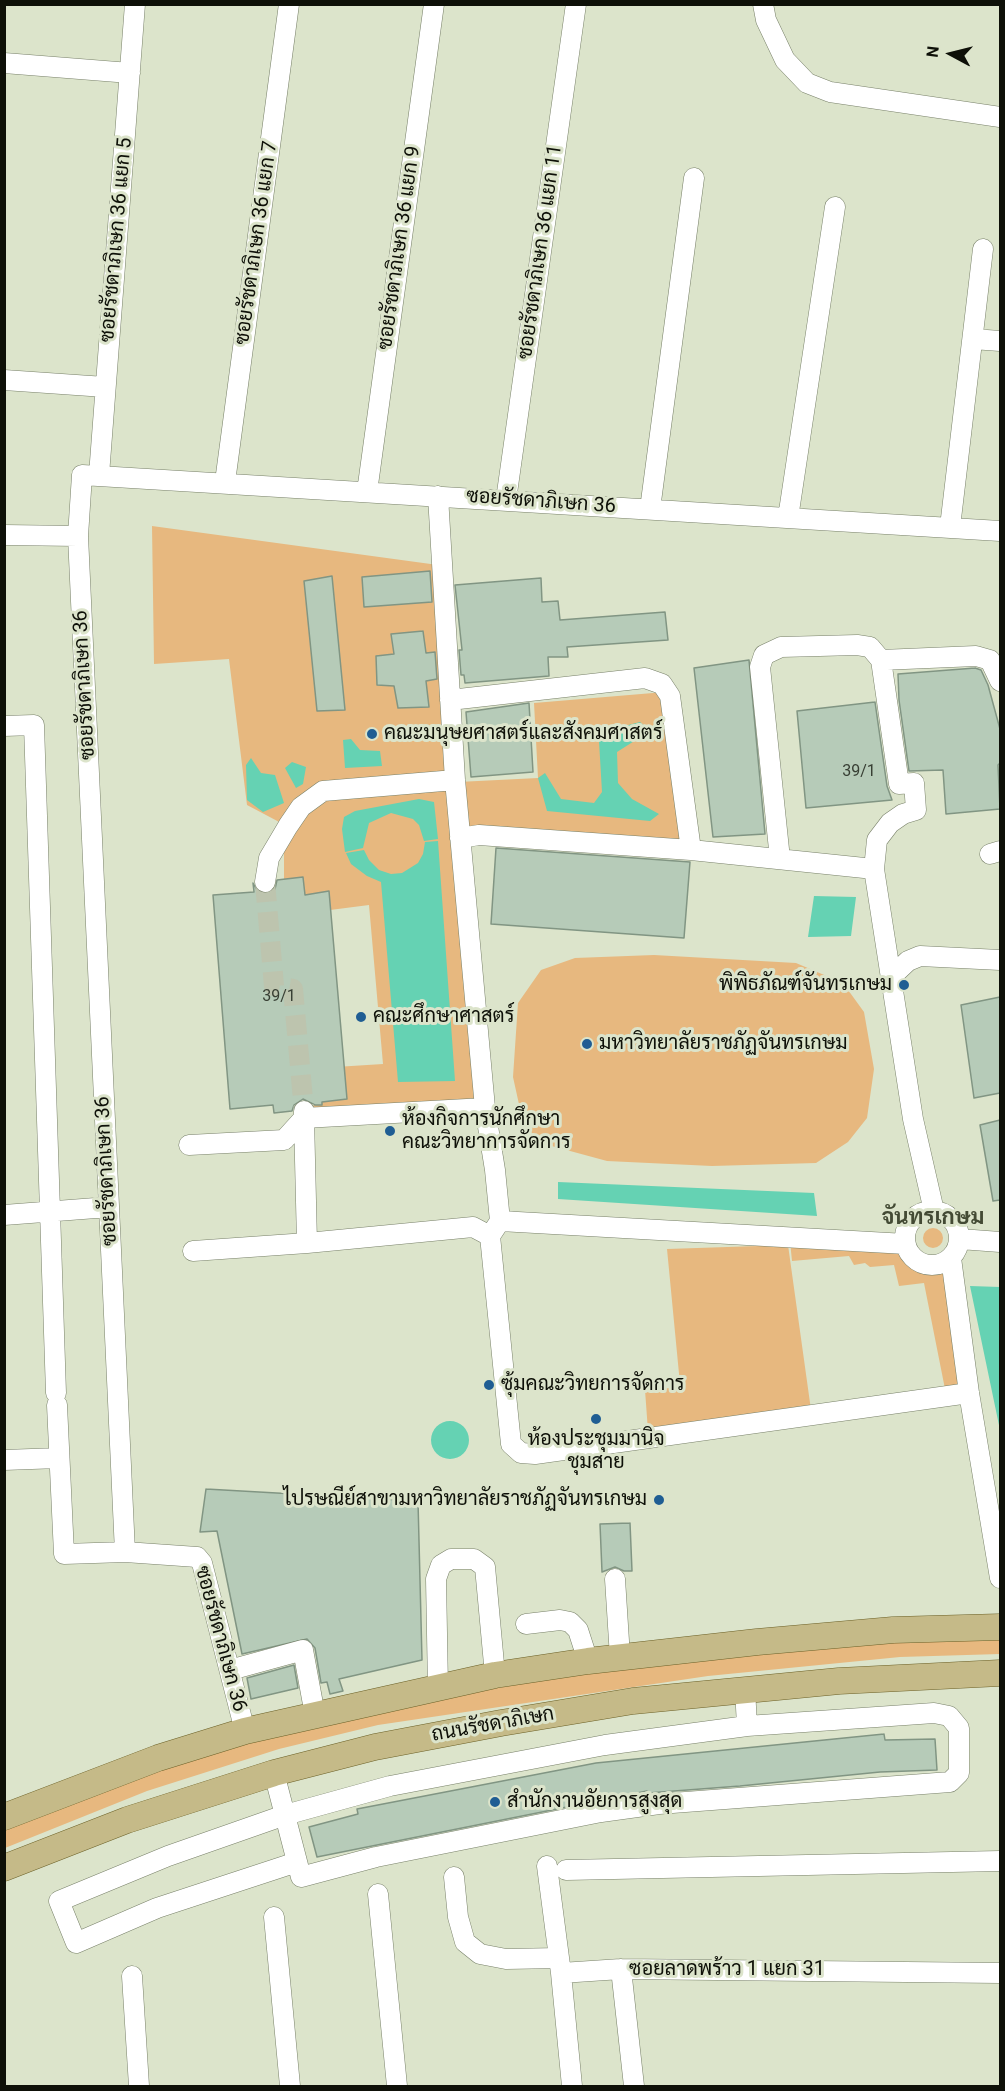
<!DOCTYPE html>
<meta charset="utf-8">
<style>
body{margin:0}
#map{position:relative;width:1005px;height:2091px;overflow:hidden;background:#dce4cb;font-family:Roboto,sans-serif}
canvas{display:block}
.frame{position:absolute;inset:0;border:6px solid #0e1008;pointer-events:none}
.north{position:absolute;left:921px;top:24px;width:60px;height:60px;-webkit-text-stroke:4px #dce4cb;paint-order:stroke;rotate:277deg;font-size:16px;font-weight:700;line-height:24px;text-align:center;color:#0e1008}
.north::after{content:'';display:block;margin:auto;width:21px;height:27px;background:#0e1008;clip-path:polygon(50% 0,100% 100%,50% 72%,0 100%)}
</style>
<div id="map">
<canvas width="1005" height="2091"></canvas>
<div class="frame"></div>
<div class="north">N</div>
</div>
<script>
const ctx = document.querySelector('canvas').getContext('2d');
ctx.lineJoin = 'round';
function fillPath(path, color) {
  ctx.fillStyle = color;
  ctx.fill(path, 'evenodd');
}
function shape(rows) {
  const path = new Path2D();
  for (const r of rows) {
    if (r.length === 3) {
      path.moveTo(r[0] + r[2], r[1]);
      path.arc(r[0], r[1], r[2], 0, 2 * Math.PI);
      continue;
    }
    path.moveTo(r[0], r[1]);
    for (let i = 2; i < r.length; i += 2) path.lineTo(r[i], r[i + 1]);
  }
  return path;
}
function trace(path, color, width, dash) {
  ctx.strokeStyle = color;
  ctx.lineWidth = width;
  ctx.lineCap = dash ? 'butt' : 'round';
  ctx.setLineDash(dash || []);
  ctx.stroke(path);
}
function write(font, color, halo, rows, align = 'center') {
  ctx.font = font + ' Roboto,Sarabun,sans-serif';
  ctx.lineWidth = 6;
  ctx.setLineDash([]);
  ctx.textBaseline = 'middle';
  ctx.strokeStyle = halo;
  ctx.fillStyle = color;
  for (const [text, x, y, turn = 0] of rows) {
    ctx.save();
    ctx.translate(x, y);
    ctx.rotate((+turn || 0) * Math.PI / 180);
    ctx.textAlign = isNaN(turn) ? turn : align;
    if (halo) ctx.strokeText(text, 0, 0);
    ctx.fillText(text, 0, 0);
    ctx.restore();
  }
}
fillPath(shape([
 [152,526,438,565,449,774,321,787,283,824,247,805,229,659,154,664],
 [665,692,685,846,463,834,458,782,538,778,534,703],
 [451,783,481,1106,307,1114,304,1069,383,1064,369,905,299,914,284,887,284,835,326,794],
 [654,955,796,963,843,983,864,1012,874,1069,867,1118,848,1142,816,1163,712,1166,607,1161,548,1145,524,1127,513,1077,518,1003,541,970,575,958],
 [933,1238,10],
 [790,1241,898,1248,920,1266,944,1263,962,1388,945,1389,924,1283,899,1286,894,1265,870,1267,865,1263,854,1265,849,1256,792,1261],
 [788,1245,811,1410,648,1431,645,1390,671,1388,680,1384,667,1249],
 [974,1637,1000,1637,1000,1654,900,1657,708,1676,378,1725,279,1749,147,1791,5,1848,4,1831,101,1790,224,1746,401,1704,616,1668,785,1649]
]), '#e7b87f');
fillPath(shape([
 [640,722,650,731,617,752,618,783,632,799,659,814,650,821,547,811,538,778,545,773,561,799,594,803,602,792,599,741,613,729],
 [351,739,360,750,380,751,382,766,345,768,343,740],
 [251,758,261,773,275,775,284,803,263,812,247,800,246,765],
 [292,762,306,767,303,784,296,788,285,768],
 [419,799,434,802,438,839,424,841,419,825,413,819,391,813,369,823,363,848,345,852,342,829,344,817,355,811],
 [438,841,455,1081,398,1082,381,882,367,876,351,864,346,853,364,850,369,860,379,870,391,874,402,873,418,863,423,854,425,842],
 [814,896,856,897,851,936,808,937],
 [558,1182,814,1193,817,1216,558,1199],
 [970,1286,1000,1287,1000,1430],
 [450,1440,19]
]), '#65d2b3');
const building = shape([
 [430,571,432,602,364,607,362,577,430,571],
 [332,576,345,710,317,711,304,581,332,576],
 [541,578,542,602,558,601,560,620,665,612,668,640,567,647,568,657,548,657,549,676,465,683,464,675,461,675,459,650,462,650,455,585,541,578],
 [423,631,426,653,435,652,437,679,426,681,429,707,398,708,394,686,377,685,376,656,394,654,391,634,423,631],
 [749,660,765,834,713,837,694,668,749,660],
 [975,668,981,670,988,685,1000,729,1000,763,998,765,1000,809,946,814,943,770,909,771,899,700,898,674,975,668],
 [875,702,887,786,892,800,806,808,797,711,875,702],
 [529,703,533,772,471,777,466,712,529,703],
 [496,848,690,862,684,938,491,924,496,848],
 [303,877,305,895,329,891,347,1099,322,1102,322,1105,315,1105,303,1099,294,1105,292,1111,274,1113,273,1105,230,1109,213,895,254,892,253,883,258,892,269,893,275,889,277,880,303,877],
 [1000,997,1000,1093,974,1098,961,1005,1000,997],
 [1000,1120,1000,1200,993,1201,980,1125,1000,1120],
 [206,1489,418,1501,422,1660,339,1679,343,1691,330,1694,327,1682,321,1683,315,1648,307,1639,242,1654,217,1531,200,1532,206,1489],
 [630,1523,632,1571,624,1571,615,1567,602,1572,600,1524,630,1523],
 [294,1665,298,1688,251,1699,247,1678,294,1665],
 [884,1734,885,1740,935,1739,937,1770,880,1772,740,1786,648,1793,647,1791,317,1857,309,1827,358,1814,357,1809,596,1763,884,1734]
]);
fillPath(building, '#b6cbb8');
trace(building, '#819583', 1.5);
trace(shape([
 [265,882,274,986,293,989,304,1111]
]), '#bdc4ae', 20, [20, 10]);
const minor = shape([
 [763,4,766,20,785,60,807,83,830,92,1000,117],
 [4,63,130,73],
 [973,339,1000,341],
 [4,380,105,387],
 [99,475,135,4],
 [225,482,289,4],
 [367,492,434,4],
 [506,500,576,4],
 [650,509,694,178],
 [788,518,835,207],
 [950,527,983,249],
 [4,535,78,536],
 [450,700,645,678,662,684,670,696,691,850],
 [4,726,34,725,56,1393],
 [460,838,479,835,691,850,874,869],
 [990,854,1000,851],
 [780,859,760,667,764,655,781,647,857,645,870,647,881,660],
 [265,882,269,858,288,826,301,807,323,791,455,780],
 [891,977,908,961,920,956,1000,960],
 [304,1111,304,1118,485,1108],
 [304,1118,307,1243,473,1227,490,1236,500,1221,495,1170,485,1108,455,780,438,496],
 [189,1145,284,1140,304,1118],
 [934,1211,913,1119,874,869,877,840,890,823,903,814,916,810,914,783,899,784,881,660,976,656,990,660,1000,681],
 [932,1238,27],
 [4,1215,109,1207],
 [500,1221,906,1244],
 [490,1236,511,1444,521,1453,535,1454,969,1393],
 [960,1239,1000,1242],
 [193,1251,307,1243],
 [951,1258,969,1393,1000,1578],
 [57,1405,64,1554,125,1552,197,1557,202,1563,245,1731],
 [4,1460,59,1458],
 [125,1552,78,536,82,475,1000,531],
 [615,1579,620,1657],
 [526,1624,560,1620,570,1622,578,1630,588,1661],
 [230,1670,303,1650,315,1715],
 [438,1688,436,1579,441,1565,451,1559,474,1559,485,1567,495,1675],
 [274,1773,301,1877,376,1857,601,1812,659,1804,950,1782,959,1773,959,1728,949,1716,934,1713,747,1726,745,1688],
 [297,1862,157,1908,76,1943,59,1901,168,1856,285,1815,390,1786,605,1745,747,1726],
 [547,1866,561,1973,621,1969,1000,1973],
 [566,1870,1000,1861],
 [454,1877,458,1917,465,1942,480,1954,506,1959,559,1958],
 [378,1894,397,2086],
 [274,1917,290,2086],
 [621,1969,634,2086],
 [561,1973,572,2086],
 [132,1976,139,2086]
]);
const major = shape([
 [4,1817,158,1758,245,1731,495,1675,588,1661,757,1642,893,1630,1000,1627],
 [4,1868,127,1820,274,1773,375,1747,501,1723,633,1701,839,1681,1000,1673]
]);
trace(minor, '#788069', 21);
trace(major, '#6c6128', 27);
trace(minor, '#fff', 20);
trace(major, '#c5ba88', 26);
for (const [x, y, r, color] of [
 [372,734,6,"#1f5d93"],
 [904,985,6,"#1f5d93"],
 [361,1017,6,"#1f5d93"],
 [587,1044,6,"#1f5d93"],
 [390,1131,6,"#1f5d93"],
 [489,1385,6,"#1f5d93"],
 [596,1419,6,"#1f5d93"],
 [659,1500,6,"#1f5d93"],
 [495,1802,6,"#1f5d93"]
]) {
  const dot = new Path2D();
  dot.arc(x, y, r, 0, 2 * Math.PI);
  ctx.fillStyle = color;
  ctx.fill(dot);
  trace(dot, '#dce4cb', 2);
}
write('16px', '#383f34', null, [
 ["39/1",859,772],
 ["39/1",279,997]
]);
write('20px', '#0e1008', '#dce4cb', [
 ["ซอยรัชดาภิเษก 36 แยก 5",117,240,-85],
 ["ซอยรัชดาภิเษก 36 แยก 7",257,243,-82],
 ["ซอยรัชดาภิเษก 36 แยก 9",400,248,-82],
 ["ซอยรัชดาภิเษก 36 แยก 11",541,252,-82],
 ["ซอยรัชดาภิเษก 36",541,502,4],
 ["ซอยรัชดาภิเษก 36",85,685,-93],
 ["ซอยรัชดาภิเษก 36",107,1171,-93],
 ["ซอยรัชดาภิเษก 36",220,1639,75],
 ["ถนนรัชดาภิเษก",493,1725,-10],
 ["ซอยลาดพร้าว 1 แยก 31",727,1970]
]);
write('20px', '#0e1008', '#dce4cb', [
 ["คณะมนุษยศาสตร์และสังคมศาสตร์",384,734],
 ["พิพิธภัณฑ์จันทรเกษม",892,985,"right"],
 ["คณะศึกษาศาสตร์",373,1017],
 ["มหาวิทยาลัยราชภัฏจันทรเกษม",599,1044],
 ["ห้องกิจการนักศึกษา",402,1120],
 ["คณะวิทยาการจัดการ",402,1143],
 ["ซุ้มคณะวิทยการจัดการ",501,1385],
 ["ห้องประชุมมานิจ",596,1440,"center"],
 ["ชุมสาย",596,1463,"center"],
 ["ไปรษณีย์สาขามหาวิทยาลัยราชภัฏจันทรเกษม",647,1500,"right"],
 ["สำนักงานอัยการสูงสุด",507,1802]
], 'left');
write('bold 22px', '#434a34', '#dce4cb', [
 ["จันทรเกษม",933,1218]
]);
</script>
